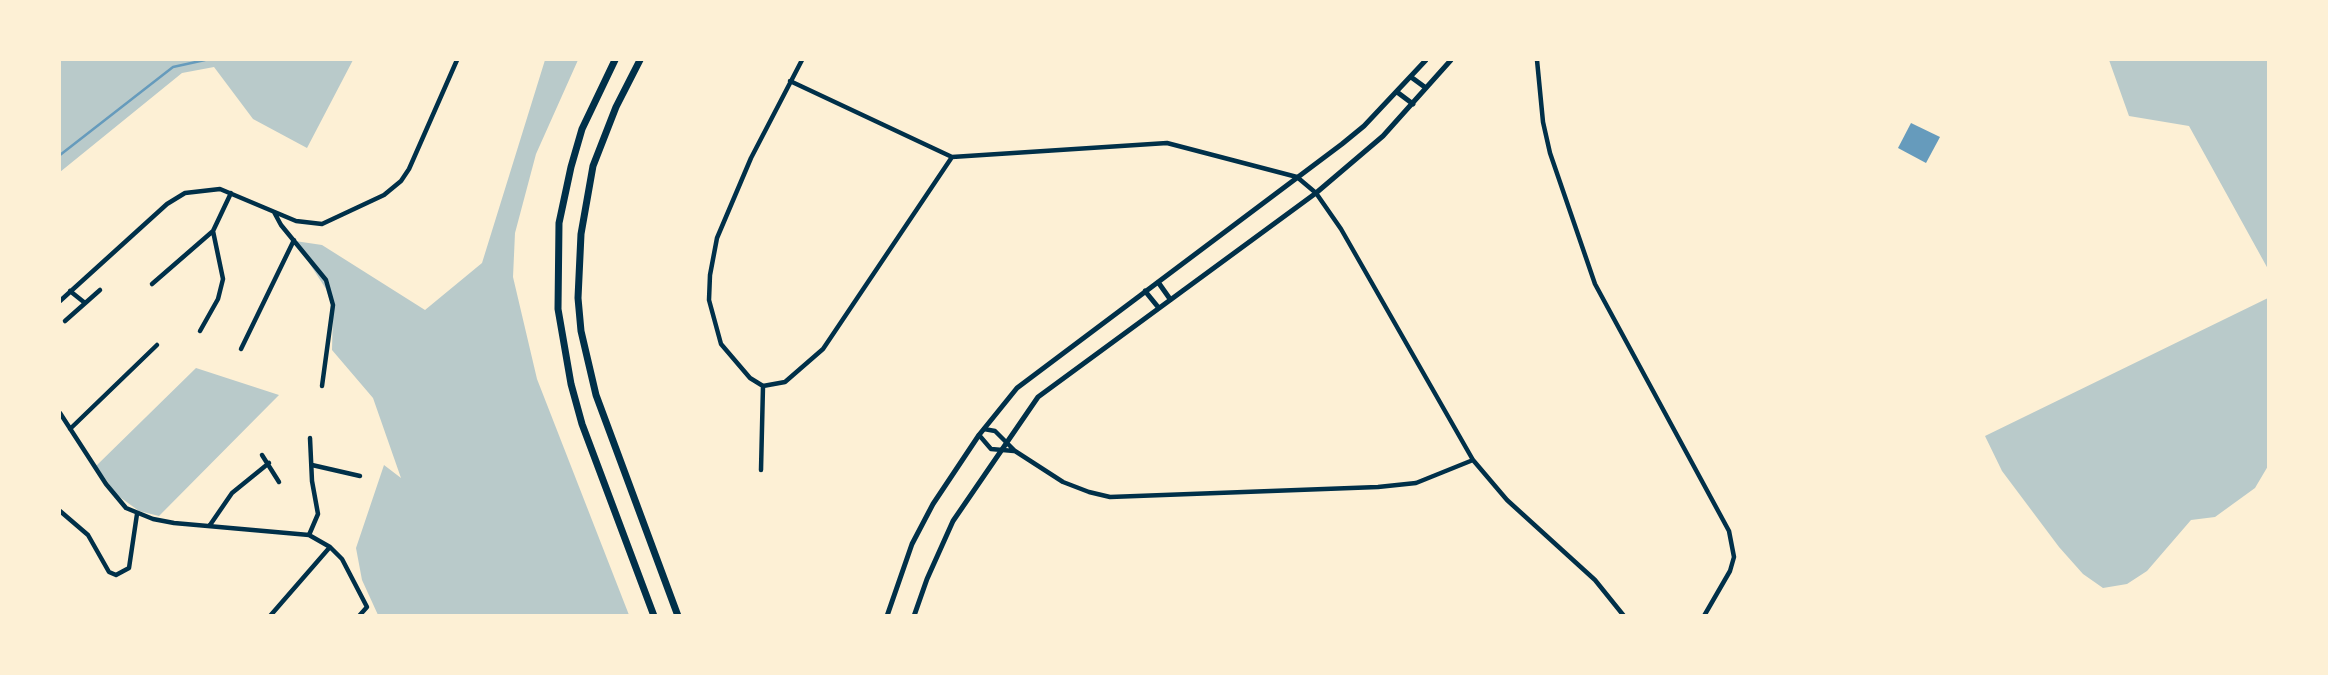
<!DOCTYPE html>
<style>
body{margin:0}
#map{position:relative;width:2328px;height:675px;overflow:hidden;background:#fdf0d5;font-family:Montserrat,sans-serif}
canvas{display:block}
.frame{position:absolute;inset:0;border:61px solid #fdf0d5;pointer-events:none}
</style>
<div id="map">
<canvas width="2328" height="675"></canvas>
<div class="frame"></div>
</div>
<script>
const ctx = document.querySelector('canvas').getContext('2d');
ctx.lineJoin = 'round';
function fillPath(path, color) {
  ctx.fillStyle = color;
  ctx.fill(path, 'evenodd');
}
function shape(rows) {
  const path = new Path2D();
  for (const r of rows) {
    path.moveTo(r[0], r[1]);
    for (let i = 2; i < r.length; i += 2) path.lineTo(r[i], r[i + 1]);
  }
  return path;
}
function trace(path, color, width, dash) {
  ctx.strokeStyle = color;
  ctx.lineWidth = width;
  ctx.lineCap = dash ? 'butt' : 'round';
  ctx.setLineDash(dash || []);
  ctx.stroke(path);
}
fillPath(shape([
 [60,60,353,60,307,148,253,119,214,67,182,73,60,172],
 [545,60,578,60,536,154,515,233,513,277,537,379,629,615,378,615,362,580,356,548,384,465,401,478,373,398,332,350,333,310,326,289,295,241,322,245,425,310,482,263],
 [2109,60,2268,60,2268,269,2189,126,2129,116],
 [2268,298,2268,466,2255,488,2215,517,2191,520,2147,571,2127,584,2103,588,2083,574,2059,547,2002,471,1985,436],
 [196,368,279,395,159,516,139,511,117,495,96,466]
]), '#b9caca');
fillPath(shape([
 [1911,123,1940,137,1926,163,1898,148]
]), '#669bbc');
trace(shape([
 [60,155,173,67,205,60]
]), '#669bbc', 2.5);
trace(shape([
 [802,60,751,158,717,238,710,275,709,300,721,344,750,378,763,386,785,382,823,349,952,157],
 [1537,60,1543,122,1550,153,1595,284,1729,531,1734,557,1730,571,1704,616],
 [790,81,952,157,1167,143,1297,177,1316,193,1341,229,1473,460,1507,500,1595,580,1624,616],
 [274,212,281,225,326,280,333,305,322,386],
 [152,284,213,231,231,193],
 [70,291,85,303],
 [60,301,167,204,185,193,220,189,296,221,322,224,384,195,401,181,409,169,457,60],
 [65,321,100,290],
 [200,331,218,299,223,279,213,231],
 [241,349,294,240],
 [60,413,106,484,126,508,153,519,174,523,309,535,330,547,342,559,367,607,359,616],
 [70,429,157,345],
 [984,429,995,431,1015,451,1063,482,1089,492,1110,497,1378,487,1416,483,1473,460],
 [979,435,991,449,1014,451],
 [262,455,279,482],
 [312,465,360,476],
 [761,470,763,386],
 [60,511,88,535,109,572,116,575,129,568,137,514],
 [210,525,232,493,269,463],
 [309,535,318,514,312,481,310,438],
 [270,616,330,547]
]), '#003049', 4.5);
trace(shape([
 [1411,77,1426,88],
 [1397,92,1413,104],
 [1158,282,1170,299],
 [1145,291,1158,307],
 [887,616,912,544,933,504,979,435,1017,388,1342,144,1364,126,1426,60],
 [914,616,927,579,953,521,1038,397,1316,193,1383,136,1451,60]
]), '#003049', 5);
trace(shape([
 [615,60,582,129,571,167,559,223,558,309,571,384,582,424,654,616],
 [640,60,616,107,593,166,581,234,578,298,581,331,596,395,678,616]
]), '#003049', 7);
</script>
